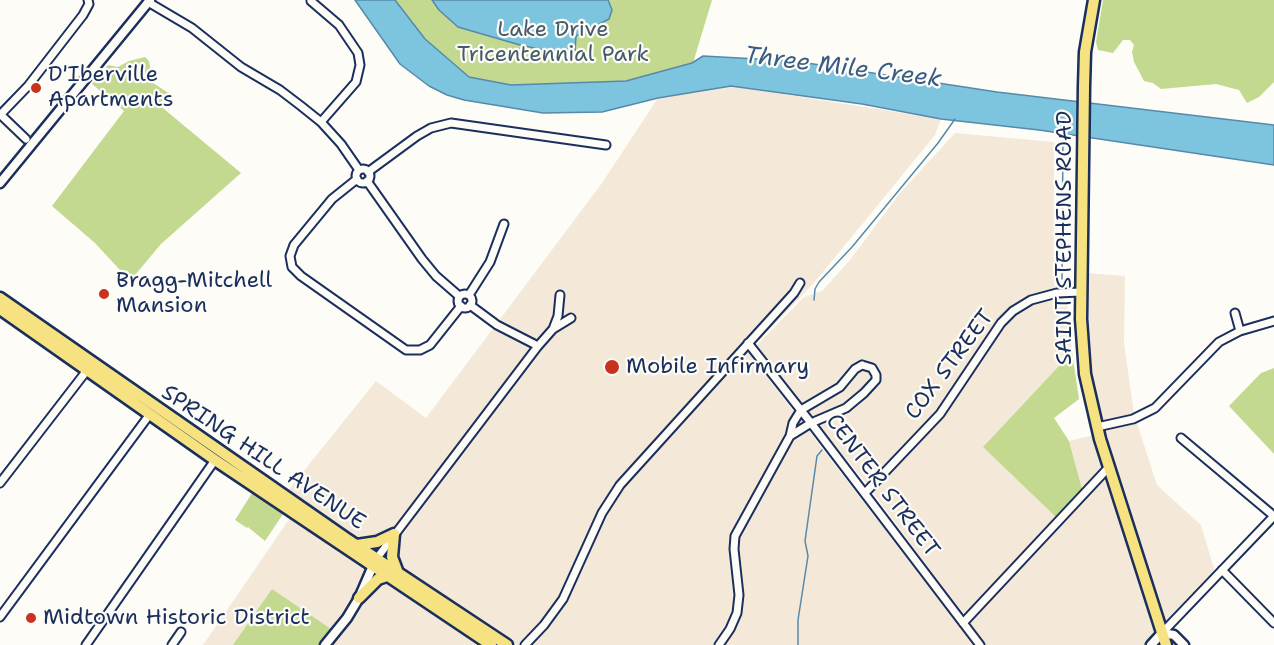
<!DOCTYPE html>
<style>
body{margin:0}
canvas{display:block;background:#fdfcf7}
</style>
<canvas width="1274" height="645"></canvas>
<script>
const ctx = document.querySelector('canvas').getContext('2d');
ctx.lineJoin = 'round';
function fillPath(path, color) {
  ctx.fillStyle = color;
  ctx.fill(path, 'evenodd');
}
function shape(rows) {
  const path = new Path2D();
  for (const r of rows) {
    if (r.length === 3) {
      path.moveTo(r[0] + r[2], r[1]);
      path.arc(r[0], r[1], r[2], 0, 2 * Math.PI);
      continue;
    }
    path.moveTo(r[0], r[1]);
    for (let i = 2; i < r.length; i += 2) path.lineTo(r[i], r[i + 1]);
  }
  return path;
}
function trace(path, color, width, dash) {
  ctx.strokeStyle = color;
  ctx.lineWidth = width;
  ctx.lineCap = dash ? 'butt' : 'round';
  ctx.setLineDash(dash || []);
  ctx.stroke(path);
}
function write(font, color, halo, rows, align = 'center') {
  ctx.font = font + ' "Shantell Sans",sans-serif';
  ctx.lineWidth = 4.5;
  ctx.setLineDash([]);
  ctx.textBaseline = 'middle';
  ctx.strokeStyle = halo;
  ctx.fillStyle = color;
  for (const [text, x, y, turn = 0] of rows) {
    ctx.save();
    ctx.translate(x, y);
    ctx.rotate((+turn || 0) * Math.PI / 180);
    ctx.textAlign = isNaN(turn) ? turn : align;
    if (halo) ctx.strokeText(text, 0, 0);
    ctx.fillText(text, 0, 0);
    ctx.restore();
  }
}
fillPath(shape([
 [731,86,941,119,935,135,864,222,812,285,748,352,974,645,518,645,286,493,376,381,426,418,602,183,658,98],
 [955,133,1054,142,1054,284,1067,305,1072,352,983,447,1082,489,1069,441,1103,433,1092,372,1086,273,1125,276,1124,343,1134,414,1157,485,1201,525,1215,572,1159,630,1163,645,985,645,866,483,801,404,757,345,804,297,822,291,850,260,899,194],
 [292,515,487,645,203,645]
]), '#f4e9d8');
fillPath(shape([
 [395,0,712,0,693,63,626,81,511,85,469,77,425,39],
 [1103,0,1274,0,1274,82,1259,97,1247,103,1239,90,1216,84,1161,89,1153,83,1144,81,1134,62,1132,52,1134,45,1130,40,1123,40,1113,53,1098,50,1096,42],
 [145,57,149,61,153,83,170,94,158,104,241,173,161,244,130,281,95,243,52,206,124,111,92,84,108,65,118,67,129,61],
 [1072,352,1079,399,1054,418,1069,441,1082,489,1056,517,983,447],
 [1274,368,1274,454,1229,406,1261,373],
 [254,490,285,511,265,541,248,527,247,528,235,520],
 [272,589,331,629,319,645,233,645]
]), '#c2d98f');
const water = shape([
 [355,0,395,0,425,39,469,77,511,85,626,81,692,63,703,56,794,61,997,92,1274,125,1274,165,1039,130,941,119,862,104,731,86,658,98,602,112,543,113,464,100,447,95,429,86,400,64,355,0],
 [432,0,608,0,612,10,609,19,576,36,575,52,562,54,520,45,458,27,439,10,432,0]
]);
fillPath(water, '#7dc5de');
trace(water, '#5689ab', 1.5);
trace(shape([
 [1062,279,1063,133],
 [814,300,815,289,819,282,852,247,938,143,955,119],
 [798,645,798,620,808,556,805,541,817,456,822,450]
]), '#5689ab', 1.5);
const minor = shape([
 [311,1,339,25,358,53,360,65,356,82,321,122],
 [148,2,192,28,241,67,280,90,301,106,321,122,341,144,359,170],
 [0,115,28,86,83,15,89,4,88,0],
 [1,115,26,139],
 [363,176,7],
 [368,172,417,136,431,128,451,123,606,145],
 [357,179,332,199,294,245,290,256,292,267,301,276,406,350,420,350,430,345,461,306],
 [367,181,422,259,436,276,459,296],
 [465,301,7],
 [469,295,490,262,504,224],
 [470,305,497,325,538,346],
 [1235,313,1240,331],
 [553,329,558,316,560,295],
 [748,343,811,423,980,645],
 [862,365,872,368,876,375,876,380,864,393,846,408,811,423,790,436,793,423,801,410,840,387,855,369,862,365],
 [1097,427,1133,419,1155,408,1219,342,1240,331,1274,321],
 [0,483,88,369],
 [865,493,940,414,1001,323,1013,311,1031,300,1057,293,1081,292],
 [377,558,538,346,553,329,571,318],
 [1222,570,1274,623],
 [0,617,150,414],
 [963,623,1109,467],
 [1162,633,1274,516,1181,438],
 [86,645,215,460],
 [172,645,181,632],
 [525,645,544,625,563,599,602,513,620,485,794,293,800,283],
 [719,645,730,629,737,613,739,595,734,549,735,536,790,436]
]);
const tertiary = shape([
 [0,183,150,0],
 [325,645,347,618,359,598,375,561],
 [1151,645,1162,633,1174,635,1184,645]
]);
const primary = shape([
 [1094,0,1085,52,1084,86,1081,319,1085,374,1100,439,1166,645],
 [0,298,347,539,507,645],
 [0,309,215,460,491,645],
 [394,534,392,557,398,573],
 [357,545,377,542,394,534],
 [359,598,378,579,387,576]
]);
trace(minor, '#1b2f5e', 11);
trace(tertiary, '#1b2f5e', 13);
trace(primary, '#1b2f5e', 15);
trace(minor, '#fdfcf7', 7);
trace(tertiary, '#fdfcf7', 8);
trace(primary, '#f7e281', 10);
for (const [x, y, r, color] of [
 [36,88,6,"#c8321e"],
 [104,294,6,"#c8321e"],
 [612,367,8,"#c8321e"],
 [31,618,6,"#c8321e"]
]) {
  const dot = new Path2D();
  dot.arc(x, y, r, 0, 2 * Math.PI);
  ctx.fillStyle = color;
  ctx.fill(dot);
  trace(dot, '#fdfcf7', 2);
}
write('22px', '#455a6a', '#fdfcf7', [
 ["Lake Drive",553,30],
 ["Tricentennial Park",553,55]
]);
write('22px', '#1b2f5e', '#fdfcf7', [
 ["D'Iberville",48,75],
 ["Apartments",48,100],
 ["Bragg-Mitchell",116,281],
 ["Mansion",116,306],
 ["Mobile Infirmary",626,367],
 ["Midtown Historic District",43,618]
], 'left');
write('22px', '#1b2f5e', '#fdfcf7', [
 ["SAINT STEPHENS ROAD",1065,238,-90],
 ["COX STREET",950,365,-53],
 ["SPRING HILL AVENUE",263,458,34],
 ["CENTER STREET",882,486,53]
]);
write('italic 24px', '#385c84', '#fdfcf7', [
 ["Three Mile Creek",843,68,7]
]);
</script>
